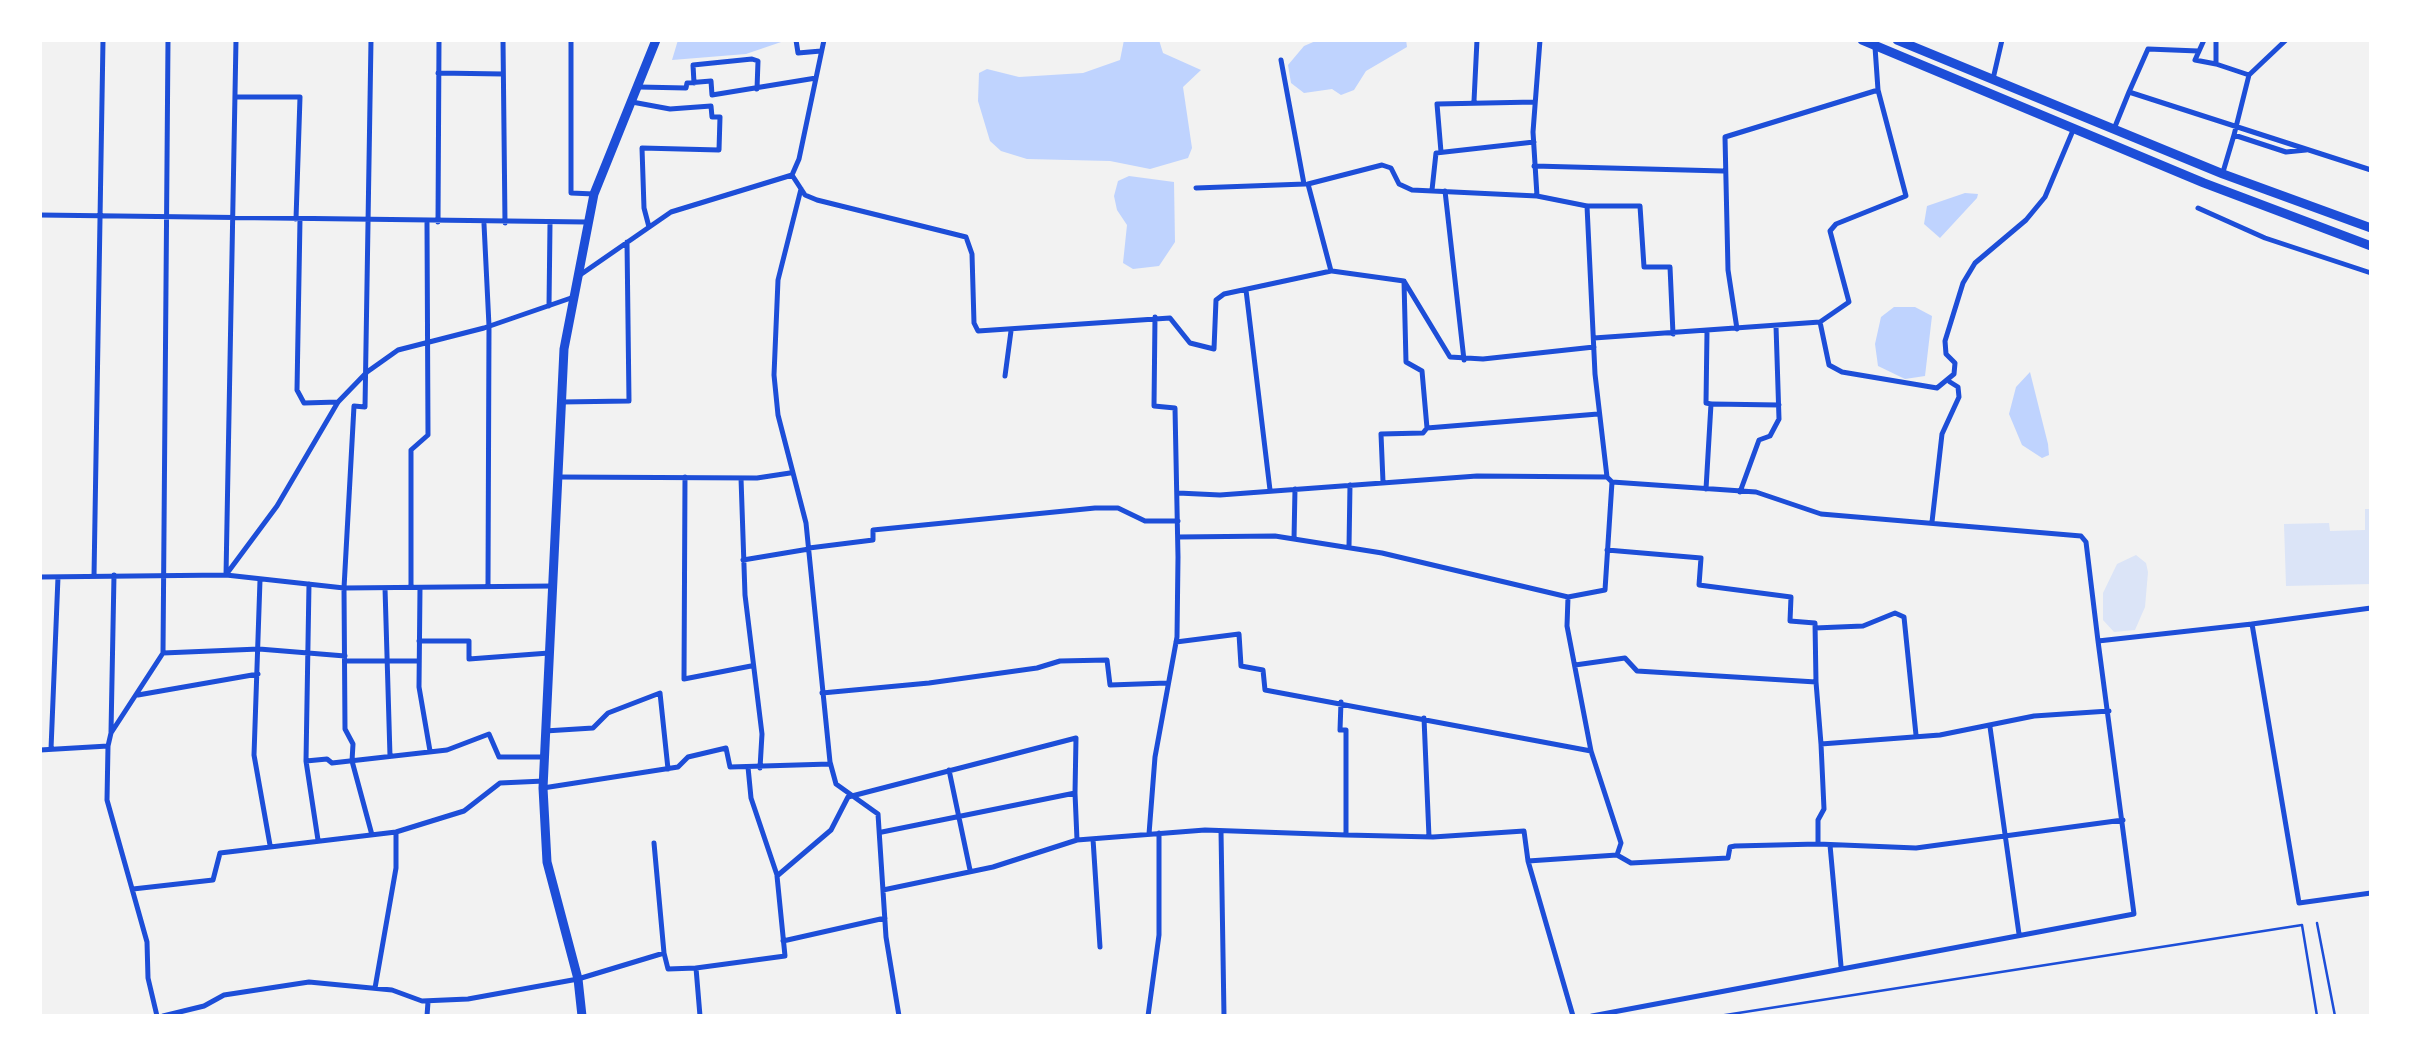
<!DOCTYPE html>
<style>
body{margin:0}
#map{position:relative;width:2411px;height:1056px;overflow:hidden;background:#f2f2f2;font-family:"PT Sans",sans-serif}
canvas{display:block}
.frame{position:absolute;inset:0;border:42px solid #fff;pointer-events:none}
</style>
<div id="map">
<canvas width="2411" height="1056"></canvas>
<div class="frame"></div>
</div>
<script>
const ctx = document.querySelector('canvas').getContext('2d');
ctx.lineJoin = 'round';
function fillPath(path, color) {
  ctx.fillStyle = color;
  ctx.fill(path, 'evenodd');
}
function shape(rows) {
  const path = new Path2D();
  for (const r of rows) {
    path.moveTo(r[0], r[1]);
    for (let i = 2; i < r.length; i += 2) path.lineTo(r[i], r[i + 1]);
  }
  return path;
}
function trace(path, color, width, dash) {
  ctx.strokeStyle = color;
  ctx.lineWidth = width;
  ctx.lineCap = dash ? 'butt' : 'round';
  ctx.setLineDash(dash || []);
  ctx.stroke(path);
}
fillPath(shape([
 [2365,509,2371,509,2371,584,2286,586,2284,524,2329,523,2330,531,2365,530],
 [2136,555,2146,563,2148,572,2145,607,2135,630,2114,632,2103,620,2103,593,2117,564]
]), '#dbe4f7');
fillPath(shape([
 [678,40,787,40,746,54,672,60],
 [1124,40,1159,40,1163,53,1201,70,1183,87,1192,148,1188,158,1150,169,1110,161,1027,159,1001,151,990,141,978,101,979,73,987,69,1019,77,1083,73,1120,60],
 [1318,40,1406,40,1407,47,1366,71,1354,90,1341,95,1332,89,1304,93,1291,83,1288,65,1304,46],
 [1129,176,1174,182,1175,242,1159,266,1133,269,1123,263,1127,225,1117,210,1114,196,1118,181],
 [1965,193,1978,194,1977,198,1940,238,1924,224,1927,206],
 [1894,307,1915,307,1932,316,1925,376,1905,379,1878,366,1875,344,1881,317],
 [2030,372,2048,444,2049,455,2042,458,2022,445,2009,414,2016,387]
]), '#bfd3fe');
trace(shape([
 [2317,923,2335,1016],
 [1719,1016,2302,925,2317,1016]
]), '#1d4ed8', 2.5);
trace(shape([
 [371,40,365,407,354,406,344,588,345,729,353,744,352,761,372,835],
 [503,40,505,223],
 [571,40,571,193,594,194],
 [796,40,798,53,821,51],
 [2204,40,2195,60,2216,64],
 [2216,40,2216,64,2249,75],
 [1281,60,1304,184],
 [438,73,503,74],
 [1993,79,2002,40],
 [694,83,693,65,752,59,758,61,757,89],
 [639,87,686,88,687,83,711,81,712,95,816,78],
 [2129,92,2148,49,2198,51],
 [236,97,300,97,296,219],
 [1474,101,1477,40],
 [632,102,670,109,711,106,712,117,720,117,719,150,642,148,644,208,649,227],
 [2114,129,2129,92,2371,170],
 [2234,135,2249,75,2286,40],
 [1441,152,1437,104,1535,102],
 [1534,166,1723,171],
 [2223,172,2234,135,2286,152,2306,150],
 [792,175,805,195,817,200,966,237,972,254,974,323,978,331,1170,318,1190,343,1214,349,1216,300,1224,294,1331,271,1308,184,1382,165,1391,168,1399,184,1412,190,1537,196,1587,206,1595,374,1607,477,1612,482],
 [1196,188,1305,184],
 [801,189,778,280,774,375,778,415,806,523,830,762,836,784,878,814,886,937,899,1016],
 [1432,190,1436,153,1534,142],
 [1445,191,1464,360],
 [1537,196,1533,132,1540,40],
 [1588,206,1640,206,1644,267,1670,267,1673,334],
 [2198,208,2265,238,2371,273],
 [40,215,586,222],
 [300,219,297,390,304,403,338,402],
 [438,222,439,40],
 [484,224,489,326,488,585],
 [1332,271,1404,281,1450,357,1483,359,1594,347],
 [580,275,671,212,792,175,799,159,824,40],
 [1404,281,1406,362,1422,371,1427,428,1598,414],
 [1246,290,1270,490],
 [549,306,550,224],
 [1820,322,1849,302,1830,231,1836,224,1906,196,1878,90],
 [1737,329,1728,270,1725,137,1878,90,1875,47],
 [1594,338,1820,322,1829,365,1842,372,1937,388,1954,374,1955,363,1946,354,1945,341,1963,283,1975,263,2026,220,2045,197,2074,128],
 [1005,376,1011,331],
 [561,402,629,401,627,242],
 [1712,404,1779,405],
 [559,477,757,478,790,473],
 [685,477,684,679,751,666],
 [741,478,745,595,762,734,760,768],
 [1383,482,1381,434,1423,433,1427,428],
 [1706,489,1711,404,1706,403,1707,332],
 [1740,492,1759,440,1770,436,1779,419,1776,326],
 [1178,493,1220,495,1477,476,1607,477],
 [1932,522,1942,434,1959,397,1958,387,1950,382],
 [1178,537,1275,536,1382,553,1568,597,1605,590,1612,482,1756,492,1821,514,2081,536,2086,542,2098,641],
 [1294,539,1295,489],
 [1349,547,1350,485],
 [809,548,873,540,873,530,1095,508,1118,508,1145,521,1178,521],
 [1607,550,1701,558,1699,585,1791,597,1790,621,1815,623,1816,682],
 [743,560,809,549],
 [228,572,277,506,338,402,367,372,398,350,484,328,571,298],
 [226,575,236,40],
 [94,576,103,40],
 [40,577,226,575,344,588,553,586],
 [260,580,254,755,270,845],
 [309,584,306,761,318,840],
 [411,587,411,450,428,435,427,223],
 [385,588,390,756],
 [420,588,419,687,430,751],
 [1568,597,1567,626,1591,751,1621,843,1617,855,1528,861,1573,1016],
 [2371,608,2252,624,2299,903,2371,893],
 [1815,628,1863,626,1895,613,1904,617,1916,735],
 [419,641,469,641,469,659,549,653],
 [1176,642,1239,634,1241,666,1263,670,1265,690,1591,751],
 [163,653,259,649,345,656],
 [345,661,418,661],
 [1575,665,1625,658,1637,671,1816,682,1821,744],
 [822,693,929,683,1037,668,1060,661,1107,660,1110,685,1167,683],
 [138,695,258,674],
 [1341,702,1340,730,1346,730,1346,835,1433,837,1524,831,1528,861],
 [1424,718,1429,837],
 [1990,727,2019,934],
 [545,731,593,728,608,713,660,693,668,769],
 [111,732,114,575],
 [108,746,107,800,147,942,148,978,157,1016],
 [51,749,58,577],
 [40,750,108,746,111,733,163,653,168,40],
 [306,761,327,759,332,763,447,750,489,734,499,757,544,757],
 [748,767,751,798,777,875],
 [949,770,970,870],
 [543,788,678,767,688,757,726,748,730,767,830,764],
 [1221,831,1224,1016],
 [882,832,1075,793,1077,840,1205,830,1346,835],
 [1149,834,1155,757,1177,637,1178,557,1175,408,1154,406,1155,317],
 [1093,839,1100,947],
 [654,843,664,953],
 [1818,844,1916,848,2123,820],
 [1830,845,1841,966],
 [1617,855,1631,863,1728,858,1730,847,1735,846,1818,844,1818,820,1824,809,1821,744,1940,735,2034,716,2109,711],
 [133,889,213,880,220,853,396,832,464,811,500,783,544,781],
 [883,890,993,867,1077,840],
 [783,941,885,918],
 [696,968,785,956,777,876,831,830,848,797,1076,738,1075,793],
 [375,988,396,868,396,833],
 [163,1016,204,1006,224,995,309,982,392,990,422,1001,468,999,578,979,664,953,668,969,696,968,700,1016],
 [427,1016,428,1002],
 [1148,1016,1159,935,1159,833],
 [1592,1016,2134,914,2098,641,2252,624]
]), '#1d4ed8', 5);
trace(shape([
 [1862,40,2204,183,2371,246],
 [1897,40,2223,174,2371,228],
 [582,1016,578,979,547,862,543,788,564,349,594,194,656,40]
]), '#1d4ed8', 9);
</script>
